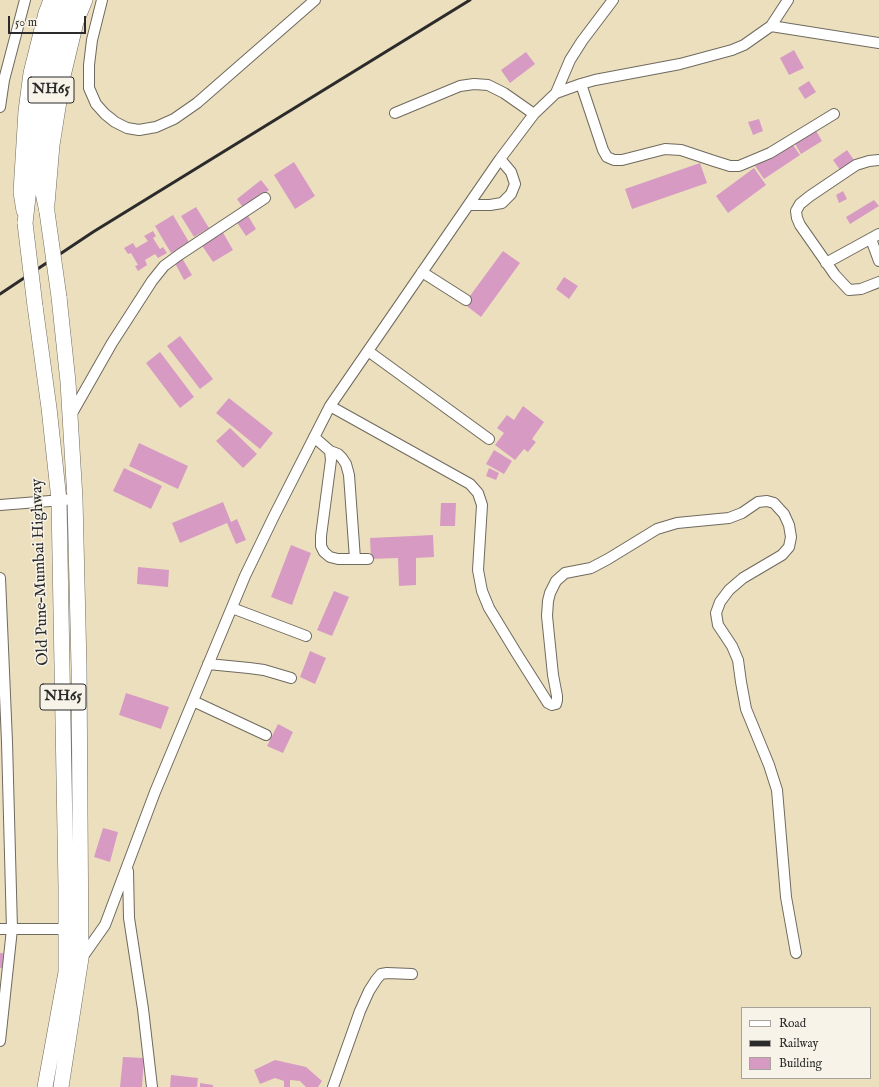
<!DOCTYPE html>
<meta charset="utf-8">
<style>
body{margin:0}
#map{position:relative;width:879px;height:1087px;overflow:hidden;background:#ecdfbe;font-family:"IM FELL English",serif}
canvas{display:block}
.legend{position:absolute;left:741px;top:1007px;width:130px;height:72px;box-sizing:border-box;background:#f7f3e8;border:1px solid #a5a39c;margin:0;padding:5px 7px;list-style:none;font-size:12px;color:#2b2b2b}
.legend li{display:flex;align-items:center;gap:8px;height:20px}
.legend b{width:20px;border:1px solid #a5a39c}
.scale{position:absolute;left:8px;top:16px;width:78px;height:18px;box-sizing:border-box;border:2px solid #2b2b2b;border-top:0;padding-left:5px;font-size:12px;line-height:14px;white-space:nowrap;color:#2b2b2b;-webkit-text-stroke:3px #f7f3e8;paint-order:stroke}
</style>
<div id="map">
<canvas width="879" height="1087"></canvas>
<ul class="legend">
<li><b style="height:5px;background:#fff"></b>Road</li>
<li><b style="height:5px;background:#2b2b2b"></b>Railway</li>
<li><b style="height:11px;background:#d79bc3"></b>Building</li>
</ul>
<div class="scale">50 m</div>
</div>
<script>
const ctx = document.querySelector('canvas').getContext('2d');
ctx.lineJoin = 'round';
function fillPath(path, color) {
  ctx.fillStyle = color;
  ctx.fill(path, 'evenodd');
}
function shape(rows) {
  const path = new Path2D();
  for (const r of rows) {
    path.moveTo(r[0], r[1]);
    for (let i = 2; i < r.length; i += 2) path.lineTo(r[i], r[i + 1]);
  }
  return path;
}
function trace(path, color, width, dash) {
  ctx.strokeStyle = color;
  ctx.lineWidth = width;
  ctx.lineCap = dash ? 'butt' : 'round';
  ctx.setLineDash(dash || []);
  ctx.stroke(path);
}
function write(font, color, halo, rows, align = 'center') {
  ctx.font = font + ' "IM FELL English",serif';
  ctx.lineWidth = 3;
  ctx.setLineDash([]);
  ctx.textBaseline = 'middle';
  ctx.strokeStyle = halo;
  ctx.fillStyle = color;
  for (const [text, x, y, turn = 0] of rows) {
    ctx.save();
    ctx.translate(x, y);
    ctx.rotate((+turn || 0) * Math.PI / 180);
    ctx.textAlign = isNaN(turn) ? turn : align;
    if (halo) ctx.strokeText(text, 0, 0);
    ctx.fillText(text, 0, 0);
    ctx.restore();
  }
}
fillPath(shape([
 [794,50,804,68,789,75,780,58],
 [526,52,535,64,510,83,501,70],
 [809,81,816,92,805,99,798,88],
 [759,119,763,131,753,135,748,122],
 [815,129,822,141,801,154,794,142],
 [791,142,800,155,764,179,755,166],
 [847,150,854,160,840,170,833,160],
 [294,162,315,196,295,209,274,175],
 [700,163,707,183,632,209,625,189],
 [754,168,766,185,728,213,716,196],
 [261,180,269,190,244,209,237,199],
 [843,191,847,199,839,203,836,195],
 [874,200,879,206,850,224,846,217],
 [196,207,209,228,194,237,181,216],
 [247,214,256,229,246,236,236,221],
 [173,215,189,242,171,253,155,226],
 [153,231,156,236,153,238,160,249,163,247,167,253,158,258,155,254,145,260,147,265,138,271,135,266,138,265,131,253,128,254,124,248,133,243,136,248,148,241,144,236],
 [222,231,233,250,213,262,201,244],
 [503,251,520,263,481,317,464,304],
 [182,258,192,275,184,280,175,263],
 [564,277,578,286,569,299,556,289],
 [180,336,213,379,200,389,167,346],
 [160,352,194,397,180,408,146,363],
 [229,398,273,433,260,449,216,413],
 [523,406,544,422,532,439,536,442,528,452,524,449,515,460,495,445,504,433,497,428,507,415,514,420],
 [230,428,257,454,243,468,216,441],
 [139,443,188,466,178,489,129,466],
 [494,450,512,461,504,474,486,464],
 [124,468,162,486,151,509,113,491],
 [489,468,499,473,496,480,486,476],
 [223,502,231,522,237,519,246,540,236,544,227,523,180,543,172,523],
 [441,503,456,503,455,526,440,526],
 [433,535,434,557,416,558,416,585,399,586,398,558,371,559,370,538],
 [291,545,311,553,292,605,271,597],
 [138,567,169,570,168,587,137,584],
 [334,591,349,597,332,636,317,630],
 [310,651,326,658,315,684,300,677],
 [126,693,169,707,161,729,119,715],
 [278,724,293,732,283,753,267,746],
 [103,828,118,832,110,862,94,857],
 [0,953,3,953,3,968,0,968],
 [123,1057,144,1058,142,1087,120,1087],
 [275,1060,306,1067,322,1081,318,1087,306,1087,300,1081,290,1080,290,1087,284,1087,284,1081,275,1078,260,1084,254,1070],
 [171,1075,198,1078,197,1087,170,1087],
 [200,1083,213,1085,213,1087,200,1087]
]), '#d79bc3');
const minor = shape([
 [102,0,92,40,89,65,89,88,96,104,105,114,115,122,127,128,139,130,156,127,174,119,197,103,315,0],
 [771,26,879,43],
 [581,84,603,150,607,157,614,160,622,160,665,149,681,150,714,161,730,166,739,166,770,153,834,114],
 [556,93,570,60,582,41,613,0],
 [0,107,4,80,25,0],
 [395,113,460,86,474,84,488,85,504,93,534,114],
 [879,160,869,161,856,165,810,196,800,204,796,211,797,218,800,225,835,275,849,290,861,289,879,282],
 [469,205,490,205,502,203,511,194,515,184,511,172,500,159],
 [871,239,879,261],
 [826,263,879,234],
 [422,272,466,300],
 [368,351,489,439],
 [330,406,470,484,478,493,482,505,478,570,482,591,489,608,517,654,548,703,552,705,556,704,557,700,557,696,553,675,547,616,548,601,550,593,556,581,565,573,591,568,608,559,657,529,677,523,729,518,742,513,758,502,767,501,774,503,784,514,789,525,791,537,789,547,782,555,743,578,729,590,720,602,716,613,718,625,732,646,738,660,741,682,746,709,769,765,777,790,786,897,796,953],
 [71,415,112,343,152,281,164,266,179,255,265,198],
 [314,437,330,451,331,460,321,536,321,546,324,552,330,557,338,559,368,559],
 [330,451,338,454,342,458,346,464,349,475,355,559],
 [0,505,75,499],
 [0,578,7,742,12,929,0,1041],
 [232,608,306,636],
 [208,664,249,668,264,670,291,678],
 [193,701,266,735],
 [128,871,129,918,143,1009,152,1087],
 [0,929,65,929],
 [81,959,105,925,155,792,245,576,274,516,330,406,500,159,534,114,556,93,581,84,595,80,680,64,732,50,744,45,771,26,788,0],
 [333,1087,360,1011,369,991,376,980,381,974,387,973,412,974]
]);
const major = shape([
 [48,204,53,145,64,76,77,22,86,0],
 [23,211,20,192,25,111,30,73,45,13,50,0]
]);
const highway = shape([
 [47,212,41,183,50,91,67,22,75,0],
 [25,223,42,77,49,42,62,0],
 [59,297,68,382,75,499,79,667,81,958,61,1087],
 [35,306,49,408,59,500,66,887,66,972,45,1087]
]);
trace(minor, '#6f6a5e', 12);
trace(major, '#6f6a5e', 14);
trace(highway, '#6f6a5e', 16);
trace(minor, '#fff', 10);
trace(major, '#fff', 13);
trace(highway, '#fff', 15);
trace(shape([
 [0,294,93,232,470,0]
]), '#2b2b2b', 3);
const highwayBridge = shape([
 [47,212,59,297],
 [25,223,35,306]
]);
trace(highwayBridge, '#6f6a5e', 16, []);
trace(highwayBridge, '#fff', 15);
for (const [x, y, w] of [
 [51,90,46],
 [63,697,46]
]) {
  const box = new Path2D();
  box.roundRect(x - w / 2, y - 13, w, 26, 3);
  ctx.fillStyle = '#f7f3e8';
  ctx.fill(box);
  trace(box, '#2b2b2b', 1);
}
write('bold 15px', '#2b2b2b', null, [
 ["NH65",51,90],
 ["NH65",63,697]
]);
write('16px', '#2b2b2b', '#f7f3e8', [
 ["Old Pune–Mumbai Highway",41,572,-92]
]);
</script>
